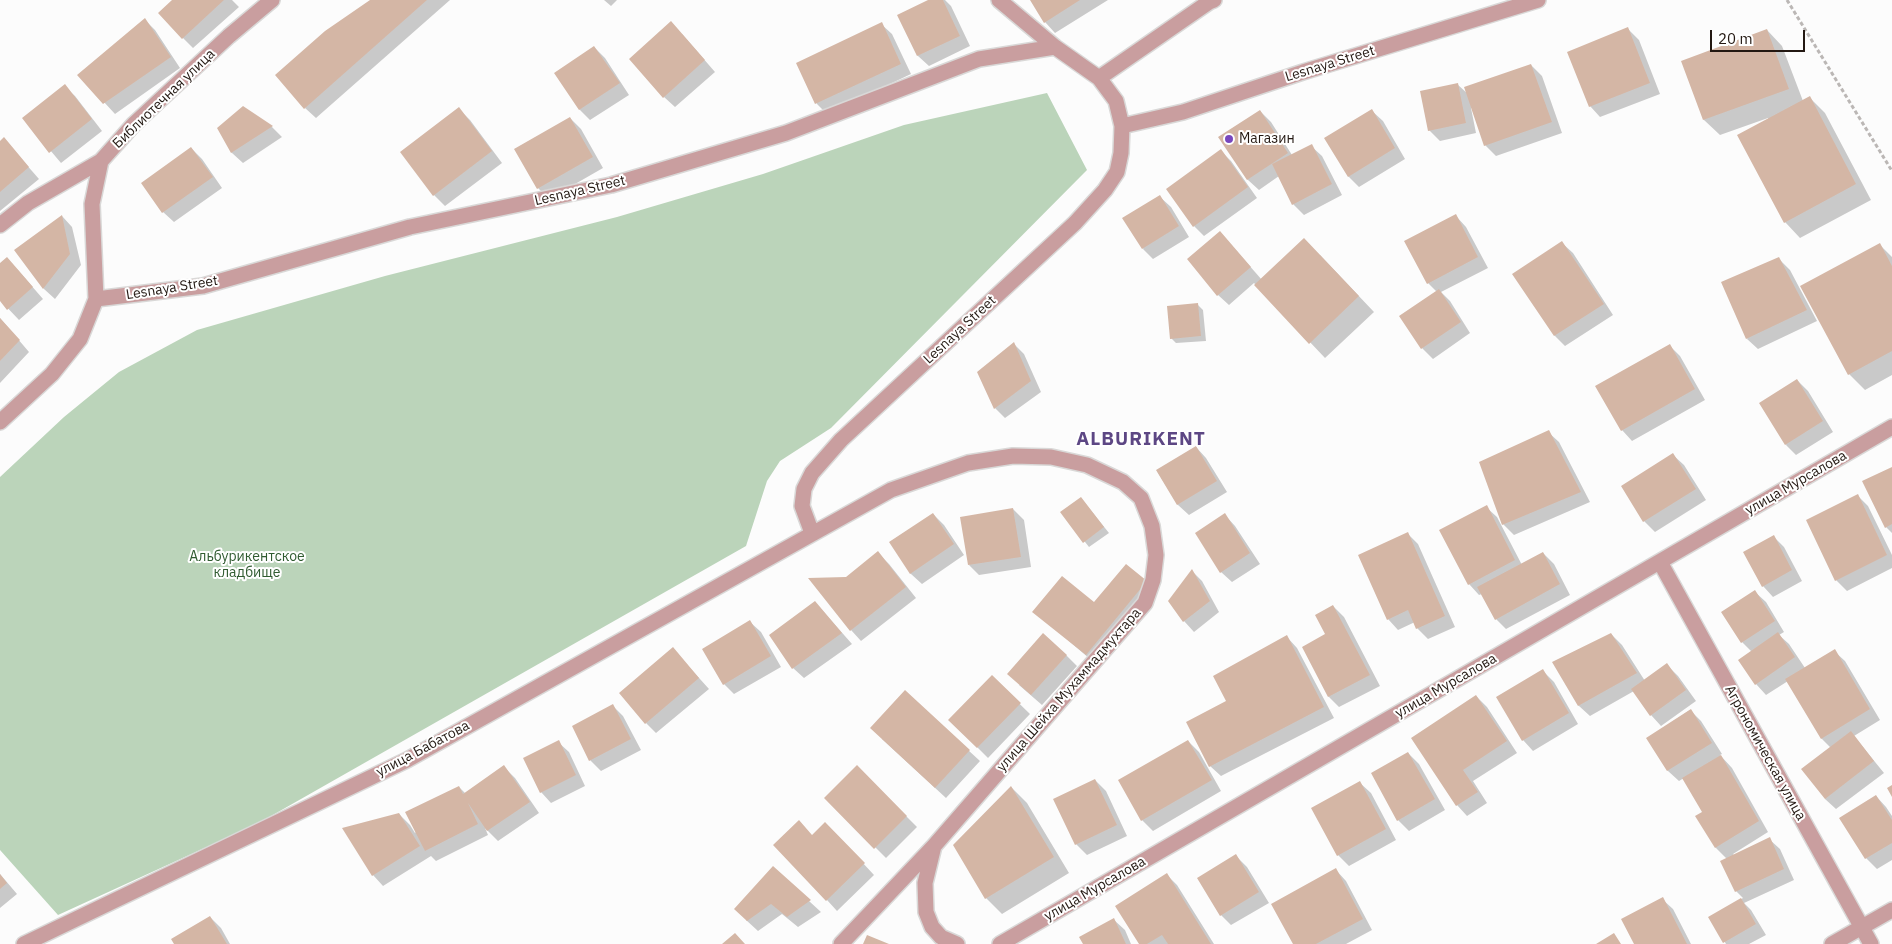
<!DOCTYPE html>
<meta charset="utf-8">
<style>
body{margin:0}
#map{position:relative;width:1892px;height:944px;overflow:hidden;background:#fcfcfc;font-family:"IBM Plex Sans",sans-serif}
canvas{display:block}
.scale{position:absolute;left:1710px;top:30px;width:95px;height:22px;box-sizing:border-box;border:2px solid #231812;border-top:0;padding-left:6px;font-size:15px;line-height:18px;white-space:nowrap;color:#231812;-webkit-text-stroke:4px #fff;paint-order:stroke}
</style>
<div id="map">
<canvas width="1892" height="944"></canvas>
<div class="scale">20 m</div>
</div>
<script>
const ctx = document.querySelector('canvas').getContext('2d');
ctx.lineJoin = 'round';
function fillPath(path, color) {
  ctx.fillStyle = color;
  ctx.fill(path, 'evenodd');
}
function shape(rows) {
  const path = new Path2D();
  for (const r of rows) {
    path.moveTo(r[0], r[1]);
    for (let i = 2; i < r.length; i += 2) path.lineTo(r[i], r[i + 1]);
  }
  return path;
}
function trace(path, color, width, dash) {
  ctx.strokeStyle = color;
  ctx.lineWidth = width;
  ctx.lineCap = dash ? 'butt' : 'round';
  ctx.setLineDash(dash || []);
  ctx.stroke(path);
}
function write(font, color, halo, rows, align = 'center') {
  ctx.font = font + ' "IBM Plex Sans",sans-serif';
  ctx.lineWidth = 4;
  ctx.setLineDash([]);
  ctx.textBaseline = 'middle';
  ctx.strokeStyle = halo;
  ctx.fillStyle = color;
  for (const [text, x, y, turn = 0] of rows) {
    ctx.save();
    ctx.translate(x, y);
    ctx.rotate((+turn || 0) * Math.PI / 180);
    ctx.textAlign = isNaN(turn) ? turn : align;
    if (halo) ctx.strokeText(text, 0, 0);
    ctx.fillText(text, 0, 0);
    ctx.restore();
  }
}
fillPath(shape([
 [1047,93,1087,170,831,428,780,461,767,481,746,546,257,824,58,915,0,850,0,477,64,417,119,372,197,330,385,276,617,217,763,174,904,125]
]), '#bbd4ba');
fillPath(shape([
 [174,0,232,0,239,7,193,48,183,38],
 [372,0,450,0,316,118,305,108],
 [604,0,617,0,611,6],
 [931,0,945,0,951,6,970,46,929,66,918,56,899,16],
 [1031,0,1108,0,1055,33,1045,22],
 [145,20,155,30,180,68,115,114,79,75],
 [881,24,892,34,911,74,827,114,817,104,797,64],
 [1628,29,1639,40,1660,94,1600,117,1590,106],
 [1767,30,1782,46,1803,101,1809,97,1825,113,1871,200,1800,238,1785,222,1768,118,1720,135,1704,120,1683,62],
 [682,34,715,72,675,107,664,97],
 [594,47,605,58,629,95,590,120,580,110,556,73],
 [1531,65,1542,76,1562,133,1496,156,1485,145,1472,107,1471,108,1476,133,1440,141,1429,130,1457,84,1468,94],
 [64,86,75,96,102,131,61,163,23,118],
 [243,107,272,127,282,137,243,163,232,153,219,128],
 [459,109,470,120,502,163,445,206,434,195,402,152],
 [1260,111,1271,122,1292,155,1311,146,1322,156,1342,195,1304,215,1293,204,1279,176,1259,190,1248,180,1220,138],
 [1372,111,1383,121,1405,159,1359,187,1349,177,1326,139],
 [570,118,581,129,603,168,549,199,538,188,515,149],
 [4,139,39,179,0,211,0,142],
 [191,148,202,159,222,188,174,222,163,212],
 [1221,151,1231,161,1257,198,1204,236,1194,226],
 [1160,197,1171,207,1189,237,1153,259,1143,249],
 [62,216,72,227,81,265,55,299,44,289,16,251],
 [1456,216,1466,227,1488,268,1441,292,1450,301,1470,333,1433,359,1422,348,1437,292,1428,283],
 [1220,232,1262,280,1320,255,1374,312,1325,358,1254,283,1229,305,1218,295],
 [1562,243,1573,253,1613,315,1565,346,1555,336,1514,274],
 [1879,244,1892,257,1892,375,1865,390,1849,374],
 [1779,259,1790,270,1817,321,1758,349,1747,339],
 [0,265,17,269,43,299,19,320,0,300],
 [1198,305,1203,310,1206,341,1176,343,1171,338],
 [0,318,29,352,0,383],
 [1014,344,1024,354,1041,392,1005,418,995,408],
 [1669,345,1680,356,1705,400,1632,441,1622,430],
 [1797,380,1808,391,1833,432,1796,455,1786,445],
 [1548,432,1559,442,1590,502,1514,535,1503,524],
 [1196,447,1206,458,1227,492,1189,515,1178,505,1157,471],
 [1673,455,1684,465,1706,500,1655,532,1644,521,1622,486],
 [1892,468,1892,533,1886,527],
 [1858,496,1868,506,1892,555,1892,568,1847,591,1836,580],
 [1081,498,1109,533,1089,547,1062,513],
 [1486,507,1497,517,1522,565,1543,553,1554,564,1570,595,1506,629,1496,619,1482,594,1479,595,1469,584],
 [1013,509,1024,520,1031,567,979,575,969,565],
 [933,514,944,525,964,555,922,584,911,574,890,542],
 [1225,515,1235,526,1260,564,1232,582,1221,572],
 [1408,534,1418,544,1455,627,1428,639,1417,628,1415,622,1398,630,1388,619],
 [1773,536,1784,547,1802,581,1773,597,1763,586],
 [878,553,889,564,916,598,861,641,851,630],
 [1126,566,1157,592,1097,665,1034,611,1094,604],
 [1192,571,1202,581,1219,612,1194,632,1184,621],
 [1755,592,1766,602,1784,632,1779,635,1789,644,1805,668,1834,651,1845,661,1880,720,1854,736,1884,773,1836,809,1825,799,1831,748,1822,739,1788,681,1766,695,1756,684,1752,652,1742,642],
 [815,602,852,644,804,678,793,668],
 [1333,606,1344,617,1380,686,1339,707,1329,697,1303,647,1327,635],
 [750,622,761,632,781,667,734,694,724,684],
 [1611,634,1622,645,1645,681,1667,665,1678,676,1696,701,1661,726,1651,715,1634,691,1590,716,1579,706,1554,662],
 [1287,637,1297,648,1334,718,1221,776,1210,766,1227,701],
 [673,649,709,689,656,733,646,723],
 [1066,655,1077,666,1042,705,1019,685],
 [1543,671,1554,682,1578,724,1533,751,1523,740],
 [992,677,1030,714,988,758,950,720],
 [905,692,980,761,946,798,882,739],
 [1476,696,1487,707,1517,753,1473,781,1487,803,1467,816,1457,805,1413,738],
 [613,706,623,716,641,750,601,771,590,760],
 [1690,710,1701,721,1722,754,1720,755,1732,768,1768,832,1733,854,1734,855,1769,839,1780,849,1794,880,1744,903,1751,910,1766,935,1749,944,1726,944,1710,917,1743,898,1736,891,1727,859,1716,848,1704,812,1684,778,1679,781,1668,771,1648,738],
 [1188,741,1199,752,1221,791,1153,831,1142,820],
 [558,742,569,752,585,786,551,803,541,792],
 [1408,753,1419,764,1445,810,1409,831,1398,820],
 [504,767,515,778,539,813,498,841,485,828,488,835,436,861,431,856,383,886,373,875,399,814,410,825,415,833,459,787,466,794],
 [857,767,917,827,886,858,826,798],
 [1095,780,1106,791,1127,836,1087,855,1076,844],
 [1360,783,1371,793,1396,840,1349,866,1338,855],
 [1011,787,1027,803,1069,873,1002,914,986,898,955,845],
 [1876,796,1886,807,1892,816,1892,860,1877,869,1866,858,1841,819],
 [836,834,874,875,837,911,827,900,813,836],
 [1236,856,1247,867,1269,903,1231,925,1221,915],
 [773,868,821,912,798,927,782,914,758,931,746,920],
 [1336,870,1346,881,1372,930,1346,944,1294,944],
 [0,874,17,894,0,908],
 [1166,874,1177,885,1214,944,1141,944],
 [1662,899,1673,909,1691,944,1635,944],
 [210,917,221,928,230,944,175,944],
 [1114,920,1125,930,1131,944,1084,944]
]), '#0003');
fillPath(shape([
 [172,0,224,0,182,39,158,13],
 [370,0,427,0,304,109,275,75,325,31],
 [928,0,943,0,960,36,917,56,897,15],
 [1030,0,1080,0,1044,23],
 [145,18,171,57,103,104,77,75],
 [671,21,705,60,663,98,629,59],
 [882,22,901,64,815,104,796,63],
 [1628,27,1650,83,1589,107,1567,52],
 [1767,29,1789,89,1703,120,1681,61],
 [594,46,620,83,579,110,554,73],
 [1531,64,1552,122,1484,146,1464,87],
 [1458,83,1466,123,1428,131,1420,91],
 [65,84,92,119,49,153,22,118],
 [1810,96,1856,184,1784,223,1737,135],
 [243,106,273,126,231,153,217,128],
 [459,107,492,151,433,196,400,152],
 [1372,109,1395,148,1348,177,1324,138],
 [1260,110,1288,153,1247,180,1218,137],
 [570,117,593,157,537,189,514,149],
 [4,137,29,167,0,192,0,141],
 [1312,144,1332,184,1292,205,1272,164],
 [191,147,213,177,162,213,141,183],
 [1221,149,1248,187,1193,227,1166,189],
 [1160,195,1179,226,1142,249,1122,218],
 [1456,214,1478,257,1427,284,1404,241],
 [62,215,70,254,43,289,14,250],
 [1220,231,1251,267,1217,296,1187,259],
 [1304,238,1359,296,1309,344,1254,285],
 [1562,241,1604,304,1554,336,1512,274],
 [1880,243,1892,266,1892,351,1848,375,1800,286],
 [7,257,33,287,7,310,0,301,0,263],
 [1779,257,1807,310,1746,339,1721,282],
 [1439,289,1461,322,1421,349,1399,316],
 [1198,303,1201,336,1170,339,1167,306],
 [0,318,20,340,0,361],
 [1014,342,1031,381,994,409,977,372],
 [1670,344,1695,389,1621,431,1595,386],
 [1797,379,1823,421,1785,445,1759,403],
 [1549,430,1581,492,1502,525,1479,462],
 [1196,446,1217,481,1177,505,1156,470],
 [1673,453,1696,489,1643,522,1621,486],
 [1892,467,1892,524,1885,528,1862,481],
 [1858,494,1887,555,1835,581,1806,520],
 [1081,497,1104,527,1083,543,1060,512],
 [1487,505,1515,560,1468,585,1439,530],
 [1013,508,1021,557,968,565,960,517],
 [933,513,954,544,910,574,889,542],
 [1225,513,1250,553,1220,573,1195,533],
 [1408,532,1445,616,1416,629,1408,610,1387,620,1358,555],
 [1774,535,1792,570,1762,587,1743,552],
 [878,551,906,587,850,631,808,578,846,577],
 [1543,552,1560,584,1495,620,1477,587],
 [1126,564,1147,581,1086,655,1032,612,1062,576,1094,602],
 [1192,569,1210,601,1183,622,1168,601],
 [1755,590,1775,621,1741,643,1721,612],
 [815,601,842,633,792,669,769,635],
 [1333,605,1370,675,1328,697,1302,647,1325,634,1315,615],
 [750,620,771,656,723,685,702,649],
 [1778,632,1795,657,1755,685,1738,660],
 [1043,633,1067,655,1031,695,1007,674],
 [1611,633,1637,673,1578,706,1552,662],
 [1287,635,1324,707,1209,767,1186,722,1226,701,1213,676],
 [673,647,699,678,645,724,619,693],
 [1835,649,1870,709,1821,739,1785,679],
 [1667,663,1686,690,1650,716,1631,689],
 [1543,669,1569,713,1522,741,1496,697],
 [992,675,1021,703,977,748,948,720],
 [905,690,970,750,935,788,870,728],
 [1476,695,1507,741,1463,770,1478,792,1456,806,1411,738],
 [613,704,631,739,589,761,572,726],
 [1691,709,1712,743,1667,771,1646,738],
 [1851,731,1874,761,1825,799,1801,769],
 [559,740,576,775,540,793,523,758],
 [1188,740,1212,780,1141,821,1118,780],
 [1408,752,1435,799,1397,821,1371,773],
 [1721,755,1759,821,1715,848,1695,816,1702,812,1682,778],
 [504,765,530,802,487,831,468,803,478,824,425,851,405,812,459,786,463,794],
 [857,765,907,816,874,849,824,798],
 [1095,779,1117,825,1075,845,1053,799],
 [1360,781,1386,829,1337,856,1311,808],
 [1892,785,1892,797,1887,788],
 [1011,786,1054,857,985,899,953,845],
 [1876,795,1892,820,1892,843,1865,859,1839,818],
 [399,813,420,846,372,876,342,828],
 [799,820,812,835,825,822,865,863,826,901,773,845],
 [1770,837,1784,869,1735,892,1720,861],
 [1236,854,1259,892,1220,916,1197,878],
 [773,866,811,900,787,917,771,904,747,921,734,909],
 [1336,868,1363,919,1316,944,1293,944,1271,904],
 [1167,873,1211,944,1168,944,1162,935,1147,944,1139,944,1115,906],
 [0,874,7,883,0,889],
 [1663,897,1687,944,1634,944,1621,919],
 [1741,898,1756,924,1723,943,1708,917],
 [210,916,227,944,174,944,171,939],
 [1114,918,1126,944,1083,944,1079,937],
 [735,933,745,944,722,944],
 [1614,933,1621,944,1596,944],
 [867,935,889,944,863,944]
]), '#d4b6a5');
const minor = shape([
 [1099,78,1209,2,1214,0],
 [1122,126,1183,112,1303,72,1538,0],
 [0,225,28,203,101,161],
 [96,299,203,286,410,227,611,185,786,133,979,59,1055,47],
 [0,422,52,374,80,339,96,299,92,204,101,161,134,124,229,36,272,0],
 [812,533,802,506,804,489,812,473,841,440,1075,223,1105,190,1117,172,1121,153,1122,126,1116,101,1099,78,1055,47,999,0],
 [1660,562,1871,944],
 [934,846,925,883,926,912,932,927,941,937,957,944],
 [24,944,407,760,891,490,968,463,1013,456,1051,457,1087,465,1123,482,1141,498,1152,526,1156,555,1153,580,1145,603,934,846,841,944],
 [1000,944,1892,427],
 [1832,944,1892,910]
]);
trace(minor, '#d9d8d7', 18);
trace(shape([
 [1787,0,1892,171]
]), '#bbb7b5', 3, [4, 2.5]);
trace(minor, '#c99e9f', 15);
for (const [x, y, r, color] of [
 [1229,139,5,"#7847be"]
]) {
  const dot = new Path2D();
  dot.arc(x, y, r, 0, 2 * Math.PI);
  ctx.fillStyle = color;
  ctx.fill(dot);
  trace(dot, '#fff', 2);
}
write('14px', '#231812', '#fff', [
 ["Lesnaya Street",1330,64,-17],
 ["Библиотечная улица",164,99,-44],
 ["Lesnaya Street",580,191,-13],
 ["Lesnaya Street",172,288,-9],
 ["Lesnaya Street",960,330,-43],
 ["улица Мурсалова",1796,483,-30],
 ["улица Мурсалова",1446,686,-30],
 ["улица Шейха Мухаммадмухтара",1069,690,-49],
 ["улица Бабатова",423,749,-28],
 ["Агрономическая улица",1765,753,61],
 ["улица Мурсалова",1095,889,-30]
]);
write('14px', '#231812', '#fff', [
 ["Магазин",1239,139]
], 'left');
write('14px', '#305b30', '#fff', [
 ["Альбурикентское",247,557],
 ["кладбище",247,573]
]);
ctx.letterSpacing = '1px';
write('bold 19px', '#5d4784', '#fff', [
 ["ALBURIKENT",1141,440]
]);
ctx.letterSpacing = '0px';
</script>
